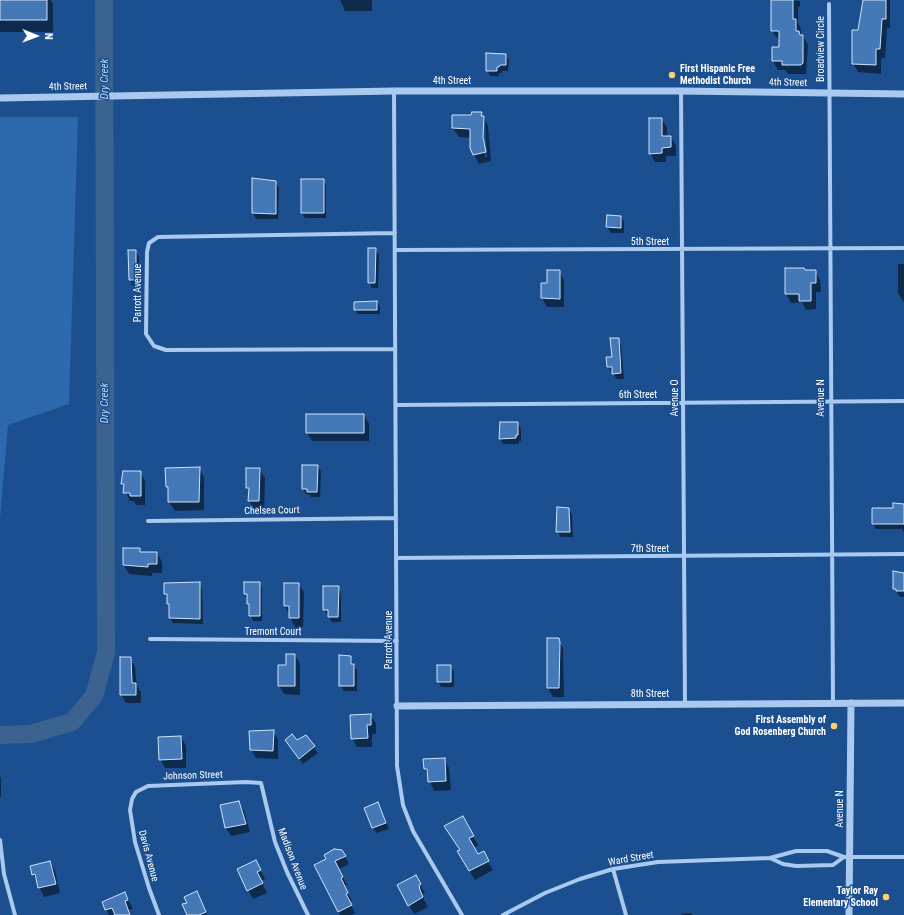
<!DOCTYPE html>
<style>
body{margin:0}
#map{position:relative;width:904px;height:915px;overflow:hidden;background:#1b4f8f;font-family:"Roboto Condensed",sans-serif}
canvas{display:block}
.north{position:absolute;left:16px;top:16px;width:40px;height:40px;-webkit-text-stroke:3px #1b4f8f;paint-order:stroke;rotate:91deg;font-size:11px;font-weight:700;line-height:16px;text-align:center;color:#fff}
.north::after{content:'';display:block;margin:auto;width:14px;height:18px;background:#fff;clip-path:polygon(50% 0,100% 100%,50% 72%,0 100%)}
</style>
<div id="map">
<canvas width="904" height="915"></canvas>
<div class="north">N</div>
</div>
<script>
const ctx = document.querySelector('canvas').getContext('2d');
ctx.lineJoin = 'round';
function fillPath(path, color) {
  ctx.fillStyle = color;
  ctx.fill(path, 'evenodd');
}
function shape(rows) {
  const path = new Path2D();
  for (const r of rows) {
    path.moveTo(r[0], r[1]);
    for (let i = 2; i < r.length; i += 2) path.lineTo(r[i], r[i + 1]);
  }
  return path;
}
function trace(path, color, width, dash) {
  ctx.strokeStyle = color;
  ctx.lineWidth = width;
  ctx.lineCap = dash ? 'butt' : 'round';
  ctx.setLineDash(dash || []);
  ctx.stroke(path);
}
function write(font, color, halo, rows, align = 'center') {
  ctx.font = font + ' "Roboto Condensed",sans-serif';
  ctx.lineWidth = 3;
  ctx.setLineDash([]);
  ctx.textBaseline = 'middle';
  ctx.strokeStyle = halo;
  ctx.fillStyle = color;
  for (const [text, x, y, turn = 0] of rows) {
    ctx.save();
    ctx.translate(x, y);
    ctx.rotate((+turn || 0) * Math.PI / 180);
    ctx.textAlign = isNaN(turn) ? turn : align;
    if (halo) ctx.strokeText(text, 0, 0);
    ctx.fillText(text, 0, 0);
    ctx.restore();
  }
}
fillPath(shape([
 [0,117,78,117,69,404,8,425,0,518]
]), '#2e69ad');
fillPath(shape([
 [0,0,51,0,53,4,53,32,0,32],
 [340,0,372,0,372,11,345,11],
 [772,0,800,1,800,7,798,7,798,23,801,29,801,36,803,36,808,45,806,74,788,74,785,70,778,70,773,61,780,48,780,39,778,39,772,31],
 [862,0,890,0,890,28,887,28,885,58,881,58,881,74,858,72,853,63,859,22,862,22],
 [505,55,509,60,508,71,502,71,502,73,499,73,499,76,491,76,487,71],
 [481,113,488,126,491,161,479,164,471,148,471,138,459,137,453,128,453,116,472,116],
 [483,121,485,121,487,157,485,157],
 [662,119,667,128,667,137,671,137,676,146,676,156,666,156,666,162,655,162,650,153],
 [323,180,326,185,326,218,305,218,302,213],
 [275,182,279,188,278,219,256,219,253,213],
 [621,217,624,222,624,233,611,233,607,227],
 [375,249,379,255,378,288,372,288,369,283],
 [136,251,139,257,139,285,133,286,130,280],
 [898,264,904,264,904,302,898,293],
 [559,271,564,280,564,307,547,307,542,298,542,284,548,284],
 [806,271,815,271,820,280,821,292,816,292,816,309,806,310,802,302,791,303,786,294],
 [377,302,380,307,380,314,358,314,355,309],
 [618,339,621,345,624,379,617,379,608,367],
 [364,415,369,424,369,441,312,441,307,433],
 [518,423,521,429,521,441,519,441,519,444,503,444,500,438],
 [318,466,321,472,320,497,311,497,310,495,306,494,303,489],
 [199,468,204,477,204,510,175,511,169,502,169,492,167,487,166,469],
 [259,469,265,478,264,510,255,510,249,501,250,493,247,488],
 [124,472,140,472,145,481,145,505,136,505,134,501,130,501,122,484],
 [904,505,904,532,902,529,876,529,873,524],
 [568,508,572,514,573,537,561,537,557,531],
 [124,549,140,549,142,553,157,553,162,562,162,573,152,573,152,576,129,574,124,565],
 [904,574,904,597,900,597,894,588],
 [259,583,262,588,262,621,253,621,245,594],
 [165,584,199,584,202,589,203,624,173,623,170,618,168,600,165,594],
 [298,584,304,592,303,627,295,627,285,606],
 [338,587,341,593,341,622,332,622,324,610],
 [548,639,558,639,563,648,564,697,553,697,548,688],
 [295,655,300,664,300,695,284,694,279,685,287,666],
 [350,657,357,671,357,691,344,691,340,685],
 [130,658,135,667,137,686,141,693,141,703,126,703,121,694],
 [451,666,454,672,454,687,441,687,438,681],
 [370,715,376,724,376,734,372,734,372,747,357,747,352,738],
 [273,731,278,740,278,759,256,758,251,749],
 [305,736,318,753,303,764,286,740,297,742],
 [181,737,186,746,186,768,165,768,160,759],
 [444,759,449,768,451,790,434,791,425,769],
 [0,776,1,778,1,797,0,797],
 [238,802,244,811,250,832,231,836,226,828],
 [378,803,389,829,376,833,365,808],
 [462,817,478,845,474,848,478,856,483,853,493,870,475,880,458,852,460,851,450,835],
 [342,851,349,864,339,869,347,885,344,886,352,901,349,902,355,913,352,915,340,915,315,865],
 [256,861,265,879,261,881,267,893,253,899,248,890],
 [50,862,55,871,60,893,44,897,33,874],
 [415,876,425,893,423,894,424,900,428,907,414,914,409,905],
 [125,894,133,909,129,910,131,915,109,915,103,902],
 [199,898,207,915,188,915],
 [691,913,692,915,682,915,681,914]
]), '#0007');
trace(shape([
 [0,735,31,734,72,722,94,696,106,653,104,0]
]), '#3c6290', 18);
const building = shape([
 [0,0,47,0,47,20,0,20,0,0],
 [771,0,793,0,793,19,796,19,796,31,799,31,800,35,803,35,803,63,801,65,782,65,782,61,772,61,772,47,779,47,779,31,771,31,771,0],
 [863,0,886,0,886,19,882,19,880,49,876,49,876,65,852,64,852,30,858,30,863,0],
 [486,53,506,54,506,65,500,65,499,67,497,67,497,71,486,71,486,53],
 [472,112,482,112,481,116,484,116,483,137,486,152,473,155,470,148,470,129,452,128,452,115,471,115,472,112],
 [649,118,662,118,662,136,671,136,671,147,662,148,662,153,649,154,649,118],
 [252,178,276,181,276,214,252,213,252,178],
 [301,179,324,179,324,213,301,213,301,179],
 [607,215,621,216,621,228,606,227,607,215],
 [368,248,376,248,375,283,368,283,368,248],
 [128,250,136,250,136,280,129,280,128,250],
 [785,268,804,268,805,270,816,270,816,283,811,283,811,301,799,301,799,294,785,294,785,268],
 [547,270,560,270,560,299,541,298,541,283,547,283,547,270],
 [377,301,377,310,354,310,354,302,377,301],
 [610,338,619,338,621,373,612,374,612,367,607,367,606,357,612,357,610,338],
 [306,414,364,414,364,433,306,433,306,414],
 [500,422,518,422,518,435,516,435,516,438,499,439,500,422],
 [302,465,318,465,317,492,307,492,307,489,302,489,302,465],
 [200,467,199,502,168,502,168,487,166,487,165,468,200,467],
 [246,468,260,468,259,501,248,501,249,488,246,488,246,468],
 [123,471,141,471,141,496,130,496,130,493,123,493,124,484,121,484,123,471],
 [893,503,904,504,904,524,872,524,872,508,893,508,893,503],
 [557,507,569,508,570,532,556,532,557,507],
 [123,548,140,548,140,552,157,552,157,564,148,564,148,567,123,565,123,548],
 [893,571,904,573,904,591,896,591,896,589,893,589,893,571],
 [200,582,200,619,169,618,169,604,167,604,167,594,164,594,164,583,200,582],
 [244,582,260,582,260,616,249,616,249,604,247,604,247,594,244,594,244,582],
 [284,583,299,583,299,618,289,618,289,606,284,606,284,583],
 [323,586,339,586,338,617,328,617,328,610,323,610,323,586],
 [547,638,559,638,560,642,559,688,547,688,547,638],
 [286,654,295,654,295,686,278,686,278,665,286,665,286,654],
 [339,655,351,656,351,664,354,664,354,686,339,686,339,655],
 [120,657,131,657,132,683,136,683,136,695,120,695,120,657],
 [437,665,451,665,451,682,437,682,437,665],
 [371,714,371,725,367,725,368,738,351,739,350,715,371,714],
 [274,730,273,751,250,750,249,731,274,730],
 [292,734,297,740,306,735,315,746,299,759,285,740,292,734],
 [181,736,182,759,159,760,158,737,181,736],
 [445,758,446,781,428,782,427,769,424,769,423,759,445,758],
 [239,801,246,824,225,828,220,805,239,801],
 [378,802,386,823,372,828,364,808,378,802],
 [463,816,474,836,469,838,478,854,484,851,489,861,469,871,457,851,460,850,444,826,463,816],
 [334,849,342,850,346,856,335,861,343,877,341,878,348,893,346,894,352,905,338,912,314,865,326,859,324,855,334,849],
 [256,860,261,870,257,872,263,883,247,891,237,869,256,860],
 [50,861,56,884,38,888,35,874,32,875,30,866,50,861],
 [416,875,421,884,419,885,420,890,423,897,408,906,397,885,416,875],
 [197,891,206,912,199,915,187,915,182,904,187,903,184,897,197,891],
 [125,892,128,900,125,901,130,915,115,915,112,908,105,910,102,902,125,892]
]);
fillPath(building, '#4478b7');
trace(building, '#cfe3fa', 1);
trace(shape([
 [829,4,833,703],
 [394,91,397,766,403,805,413,831,462,915],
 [681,91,685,704],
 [395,233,158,237,149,243,147,252,146,334,154,346,166,350,395,349],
 [395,250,904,248],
 [396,405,904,401],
 [148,521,396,518],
 [396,558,904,554],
 [150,639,397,641],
 [0,840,4,874,15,915],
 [770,858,783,864,796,866,833,865,844,857],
 [613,869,626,915],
 [159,915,149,888,135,842,130,810,132,799,136,792,148,786,246,782,261,783,275,842,287,872,308,915],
 [503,915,545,893,580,879,613,869,658,862,770,858,796,851,827,851,844,857,904,857]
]), '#a9c9ee', 4);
trace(shape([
 [0,98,394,91,681,91,904,94],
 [397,706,904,703],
 [849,915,851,703]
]), '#a9c9ee', 7);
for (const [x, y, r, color] of [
 [672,75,4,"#ffd166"],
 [834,726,4,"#ffd166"],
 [886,897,4,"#ffd166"]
]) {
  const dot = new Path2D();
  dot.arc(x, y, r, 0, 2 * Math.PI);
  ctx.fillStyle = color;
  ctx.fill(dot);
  trace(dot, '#1b4f8f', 1.5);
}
write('10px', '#fff', '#1b4f8f', [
 ["Broadview Circle",821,49,-90],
 ["4th Street",452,81],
 ["4th Street",788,83,1],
 ["4th Street",68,87,-1],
 ["5th Street",650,242],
 ["Parrott Avenue",138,293,-90],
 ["6th Street",638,395],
 ["Avenue O",675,398,-90],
 ["Avenue N",821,398,-90],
 ["Chelsea Court",272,511,-1],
 ["7th Street",650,549],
 ["Tremont Court",273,632],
 ["Parrott Avenue",389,640,-90],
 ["8th Street",650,694],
 ["Johnson Street",193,776,-2],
 ["Avenue N",840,809,-90],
 ["Davis Avenue",148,856,75],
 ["Madison Avenue",292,859,69],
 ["Ward Street",631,859,-10]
]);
write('bold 10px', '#fff', '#1b4f8f', [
 ["First Hispanic Free",680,69,"left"],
 ["Methodist Church",680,81,"left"],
 ["First Assembly of",826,720],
 ["God Rosenberg Church",826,732],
 ["Taylor Ray",878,891],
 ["Elementary School",878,903]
], 'right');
write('italic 11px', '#b5d3f5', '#1b4f8f', [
 ["Dry Creek",105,79,-90],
 ["Dry Creek",105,403,-90]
]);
</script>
